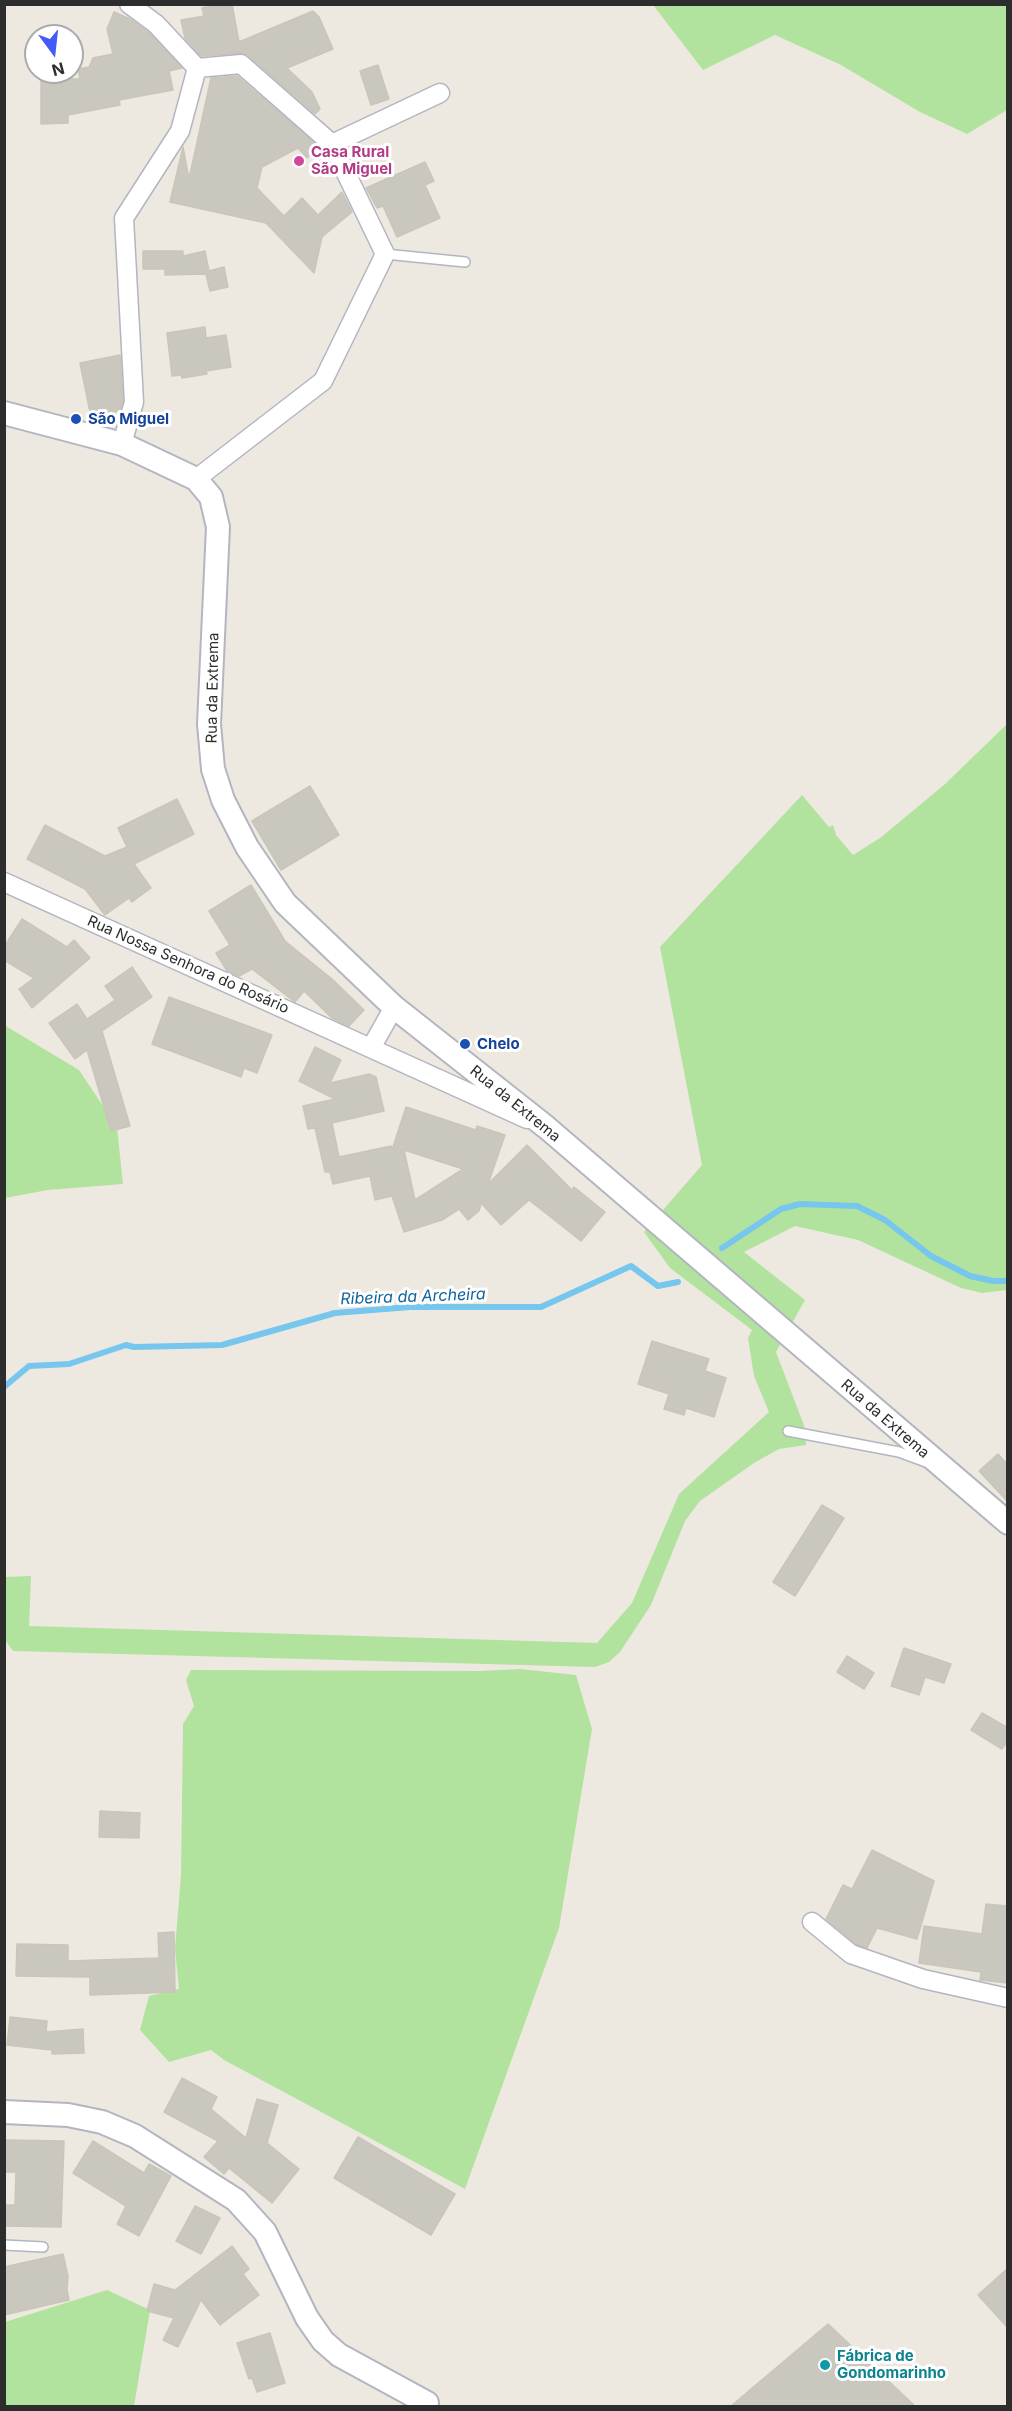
<!DOCTYPE html>
<meta charset="utf-8">
<style>
body{margin:0}
#map{position:relative;width:1012px;height:2411px;overflow:hidden;background:#eee9e0;font-family:Inter,sans-serif}
canvas{display:block}
.frame{position:absolute;inset:0;border:6px solid #2d2d2d;pointer-events:none}
.north{position:absolute;left:24px;top:24px;width:60px;height:60px;box-sizing:border-box;background:#fff;border:2px solid #ababab;border-radius:50%;rotate:165deg;font-size:16px;font-weight:700;line-height:24px;text-align:center;color:#2d2d2d}
.north::after{content:'';display:block;margin:auto;width:21px;height:27px;background:#445bf7;clip-path:polygon(50% 0,100% 100%,50% 72%,0 100%)}
</style>
<div id="map">
<canvas width="1012" height="2411"></canvas>
<div class="frame"></div>
<div class="north">N</div>
</div>
<script>
const ctx = document.querySelector('canvas').getContext('2d');
ctx.lineJoin = 'round';
function fillPath(path, color) {
  ctx.fillStyle = color;
  ctx.fill(path, 'evenodd');
}
function shape(rows) {
  const path = new Path2D();
  for (const r of rows) {
    path.moveTo(r[0], r[1]);
    for (let i = 2; i < r.length; i += 2) path.lineTo(r[i], r[i + 1]);
  }
  return path;
}
function trace(path, color, width, dash) {
  ctx.strokeStyle = color;
  ctx.lineWidth = width;
  ctx.lineCap = dash ? 'butt' : 'round';
  ctx.setLineDash(dash || []);
  ctx.stroke(path);
}
function write(font, color, halo, rows, align = 'center') {
  ctx.font = font + ' Inter,sans-serif';
  ctx.lineWidth = 6;
  ctx.setLineDash([]);
  ctx.textBaseline = 'middle';
  ctx.strokeStyle = halo;
  ctx.fillStyle = color;
  for (const [text, x, y, turn = 0] of rows) {
    ctx.save();
    ctx.translate(x, y);
    ctx.rotate((+turn || 0) * Math.PI / 180);
    ctx.textAlign = isNaN(turn) ? turn : align;
    if (halo) ctx.strokeText(text, 0, 0);
    ctx.fillText(text, 0, 0);
    ctx.restore();
  }
}
fillPath(shape([
 [653,5,1007,5,1007,110,967,134,920,112,841,65,775,35,703,70],
 [1007,724,1007,1290,982,1293,961,1288,858,1240,795,1226,744,1252,805,1300,776,1352,805,1428,806,1445,779,1449,754,1463,700,1501,685,1521,651,1605,620,1652,609,1662,595,1667,13,1651,5,1640,4,1577,31,1576,29,1626,597,1643,632,1603,679,1494,769,1412,754,1376,748,1338,752,1330,670,1268,644,1232,702,1165,660,947,802,795,829,827,833,825,836,835,853,855,880,838,944,785],
 [4,1025,79,1070,117,1127,123,1184,48,1190,5,1198],
 [520,1669,576,1675,592,1729,559,1928,465,2189,224,2060,211,2050,169,2062,140,2030,149,1996,179,1989,175,1949,181,1875,183,1724,194,1706,186,1680,191,1670,480,1671],
 [107,2290,150,2310,134,2406,5,2406,5,2322]
]), '#b1e39e');
trace(shape([
 [722,1248,781,1209,800,1204,857,1206,885,1220,931,1256,970,1276,993,1281,1008,1281],
 [4,1387,29,1366,69,1364,126,1345,134,1347,222,1345,335,1313,410,1307,541,1307,631,1266,658,1286,678,1282]
]), '#76c6ed', 6);
const building = shape([
 [220,4,232,4,239,42,313,11,319,17,333,49,287,68,312,92,320,109,315,114,248,55,240,53,201,56,185,38,181,20,204,16,202,8,220,4],
 [114,12,130,19,148,32,182,68,169,71,173,90,119,100,120,105,68,115,68,123,41,124,41,79,80,79,78,69,89,67,93,58,113,54,107,29,114,12],
 [378,65,389,99,371,105,360,71,378,65],
 [237,76,319,147,307,158,298,148,262,167,257,188,284,216,302,198,318,215,342,192,352,212,322,237,314,273,266,223,170,202,183,147,189,179,211,78,237,76],
 [425,162,434,181,425,185,440,218,397,237,383,206,377,208,366,188,425,162],
 [143,251,183,251,183,256,205,251,209,271,224,267,228,287,210,291,206,274,165,275,165,269,143,269,143,251],
 [205,327,206,338,226,335,231,367,206,371,207,374,182,378,181,375,172,376,167,333,205,327],
 [120,355,123,401,120,411,91,417,80,363,120,355],
 [310,786,339,835,281,870,252,821,310,786],
 [177,799,194,834,134,864,151,888,132,902,129,898,105,915,85,889,27,859,45,825,105,856,127,847,118,828,177,799],
 [251,885,285,941,332,979,364,1010,349,1026,332,1018,304,991,295,1002,252,969,239,976,227,971,216,953,230,945,209,911,251,885],
 [22,919,67,947,74,940,90,958,32,1008,19,989,34,978,4,960,4,947,22,919],
 [132,967,152,997,102,1031,130,1126,111,1131,87,1050,75,1059,49,1023,77,1004,87,1019,115,1000,105,986,132,967],
 [169,997,272,1035,257,1073,244,1068,241,1077,152,1044,169,997],
 [315,1047,341,1060,330,1083,369,1074,376,1077,384,1111,332,1123,339,1157,391,1146,392,1150,406,1107,476,1130,477,1126,505,1135,488,1184,527,1145,572,1190,574,1187,605,1212,581,1241,529,1200,501,1225,481,1203,479,1211,468,1220,459,1209,442,1220,404,1232,392,1196,375,1200,370,1176,333,1184,330,1172,325,1172,315,1128,308,1129,303,1106,335,1099,299,1081,315,1047],
 [404,1150,463,1169,415,1200,404,1150],
 [652,1341,709,1359,705,1371,726,1378,714,1417,686,1408,684,1415,664,1409,669,1394,638,1384,652,1341],
 [998,1454,1008,1465,1008,1502,979,1471,998,1454],
 [822,1505,844,1518,795,1596,773,1582,822,1505],
 [904,1648,951,1664,944,1683,925,1677,919,1695,891,1686,904,1648],
 [847,1656,874,1673,864,1689,837,1672,847,1656],
 [982,1713,1008,1728,1008,1740,1002,1749,971,1730,982,1713],
 [100,1811,140,1813,139,1838,99,1837,100,1811],
 [872,1850,934,1881,917,1939,877,1928,867,1948,856,1944,826,1919,843,1885,852,1889,872,1850],
 [986,1904,1008,1906,1008,1983,980,1980,981,1972,919,1963,924,1926,982,1934,986,1904],
 [174,1932,175,1992,90,1995,90,1977,16,1976,17,1944,68,1945,68,1961,159,1958,158,1933,174,1932],
 [10,2017,47,2021,46,2032,83,2029,84,2053,52,2054,52,2050,7,2045,10,2017],
 [182,2078,217,2097,211,2109,246,2138,257,2099,278,2105,267,2143,299,2169,272,2203,229,2168,224,2174,204,2157,218,2141,164,2112,182,2078],
 [358,2137,455,2194,431,2235,334,2178,358,2137],
 [4,2140,64,2141,61,2227,4,2226,4,2205,15,2205,16,2172,4,2172,4,2140],
 [93,2141,144,2173,149,2164,171,2176,139,2236,117,2224,126,2206,73,2173,93,2141],
 [195,2206,220,2218,201,2254,176,2241,195,2206],
 [232,2246,249,2269,243,2274,259,2295,220,2325,201,2300,178,2347,163,2340,174,2318,147,2311,154,2284,175,2290,232,2246],
 [63,2254,68,2276,67,2290,69,2300,4,2315,4,2267,63,2254],
 [1008,2268,1008,2328,978,2295,1008,2268],
 [828,2324,915,2406,731,2406,828,2324],
 [270,2333,285,2383,257,2392,252,2378,249,2379,237,2343,270,2333]
]);
fillPath(building, '#cac7be');
trace(building, '#cac5b9', 1.5);
const service = shape([
 [385,254,465,262],
 [788,1431,899,1452,926,1462],
 [4,2245,43,2247]
]);
const minor = shape([
 [129,4,156,24,197,68],
 [332,144,440,93],
 [122,444,134,402,124,218,180,131,197,68],
 [196,479,323,381,385,254,332,144,241,64,197,68],
 [4,882,527,1119],
 [371,1048,394,1007],
 [812,1922,851,1954,923,1979,1008,1998]
]);
const tertiary = shape([
 [4,413,122,444,196,479,211,497,218,527,209,724,213,769,223,800,247,847,285,903,394,1007,546,1127,1008,1523],
 [4,2112,68,2115,102,2122,135,2136,236,2200,265,2232,307,2318,323,2341,339,2355,427,2403]
]);
trace(service, '#b3b5c0', 12);
trace(minor, '#b3b5c0', 21);
trace(tertiary, '#b3b5c0', 26);
trace(service, '#fff', 9);
trace(minor, '#fff', 18);
trace(tertiary, '#fff', 22);
for (const [x, y, r, color] of [
 [299,161,6,"#d1479c"],
 [76,419,6,"#1a4fb4"],
 [465,1044,6,"#1a4fb4"],
 [825,2365,6,"#0f9aa8"]
]) {
  const dot = new Path2D();
  dot.arc(x, y, r, 0, 2 * Math.PI);
  ctx.fillStyle = color;
  ctx.fill(dot);
  trace(dot, '#fff', 2);
}
write('bold 15px', '#b23c85', '#fff', [
 ["Casa Rural",311,152],
 ["São Miguel",311,169]
], 'left');
write('bold 15px', '#164399', '#fff', [
 ["São Miguel",88,419],
 ["Chelo",477,1044]
], 'left');
write('15px', '#2d2d2d', '#fff', [
 ["Rua da Extrema",213,688,-89],
 ["Rua Nossa Senhora do Rosário",188,965,24],
 ["Rua da Extrema",515,1104,39],
 ["Rua da Extrema",885,1419,41]
]);
write('bold 15px', '#0d838f', '#fff', [
 ["Fábrica de",837,2356],
 ["Gondomarinho",837,2373]
], 'left');
write('italic 16px', '#10659e', '#fff', [
 ["Ribeira da Archeira",413,1297,-2]
]);
</script>
